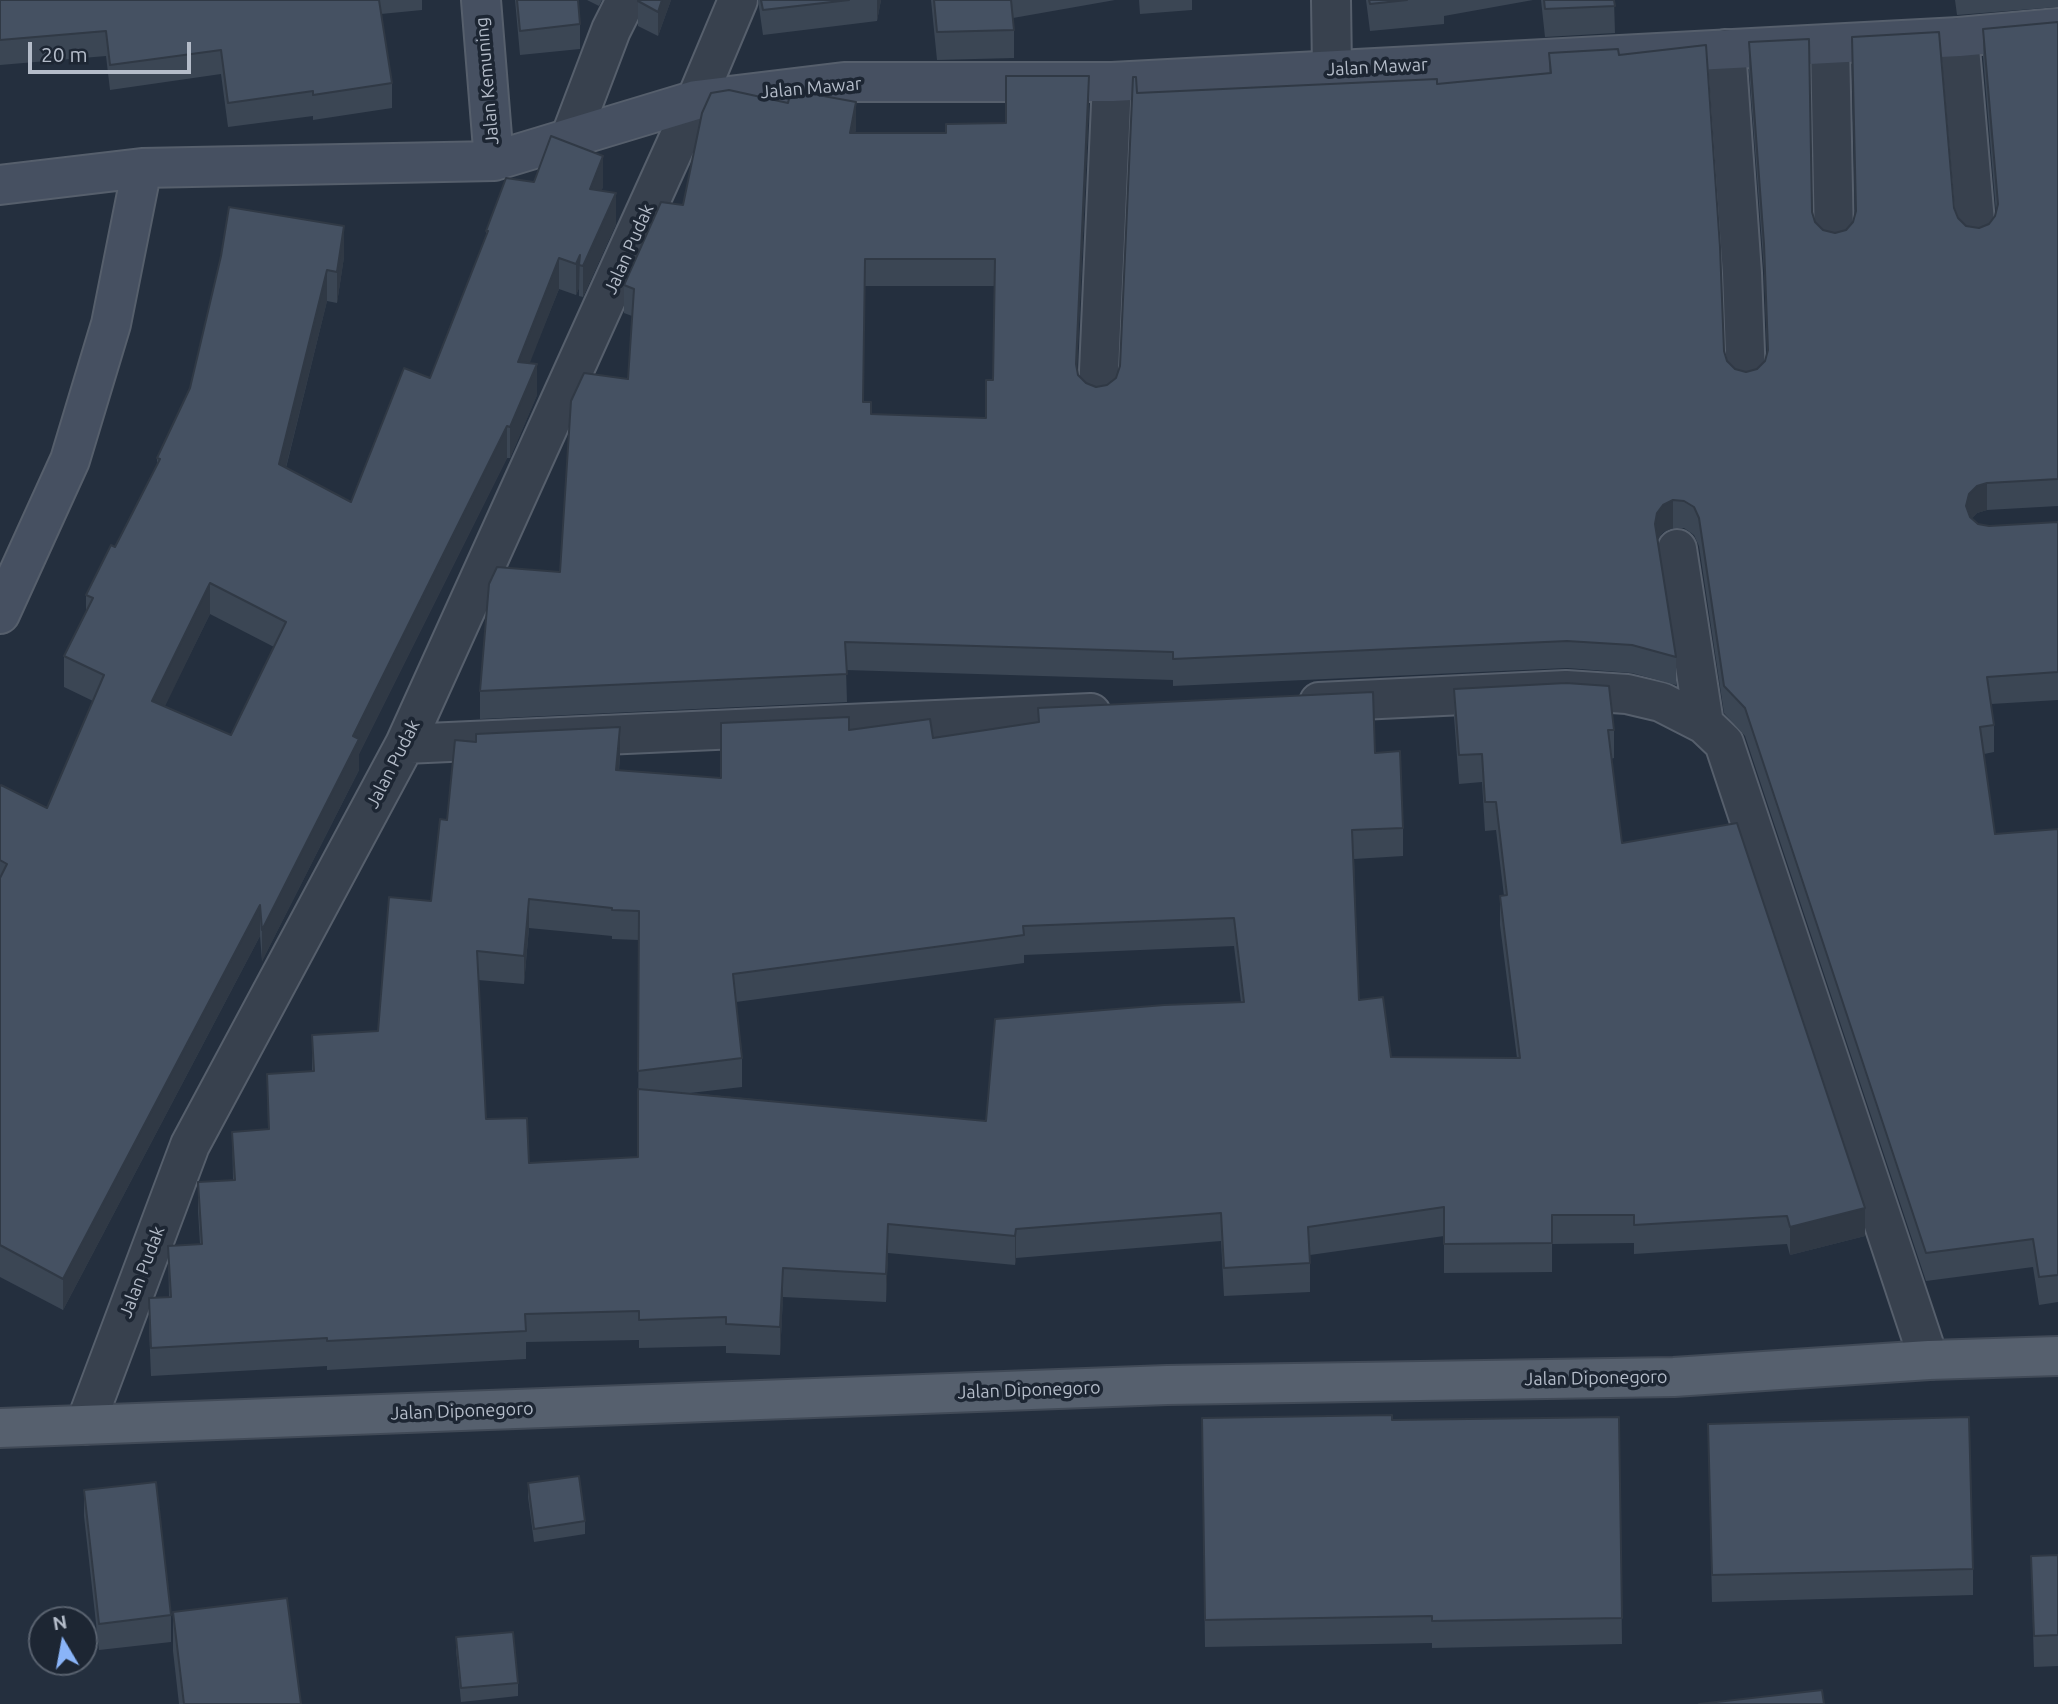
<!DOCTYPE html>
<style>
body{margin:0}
#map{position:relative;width:2058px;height:1704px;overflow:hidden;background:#242f3e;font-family:Ubuntu,sans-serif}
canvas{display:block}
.north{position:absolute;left:28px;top:1606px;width:70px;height:70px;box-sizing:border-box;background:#1d2633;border:2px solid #59626f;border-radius:50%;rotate:350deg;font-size:19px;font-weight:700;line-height:28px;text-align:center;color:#b4bcc9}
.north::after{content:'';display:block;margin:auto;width:24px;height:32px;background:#8ab4f8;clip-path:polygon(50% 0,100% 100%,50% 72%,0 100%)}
.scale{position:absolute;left:28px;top:42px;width:163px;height:32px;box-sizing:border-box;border:4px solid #b4bcc9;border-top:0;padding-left:9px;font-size:21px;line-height:24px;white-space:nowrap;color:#b4bcc9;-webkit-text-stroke:5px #1d2633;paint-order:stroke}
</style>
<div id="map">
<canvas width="2058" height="1704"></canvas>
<div class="north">N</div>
<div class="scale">20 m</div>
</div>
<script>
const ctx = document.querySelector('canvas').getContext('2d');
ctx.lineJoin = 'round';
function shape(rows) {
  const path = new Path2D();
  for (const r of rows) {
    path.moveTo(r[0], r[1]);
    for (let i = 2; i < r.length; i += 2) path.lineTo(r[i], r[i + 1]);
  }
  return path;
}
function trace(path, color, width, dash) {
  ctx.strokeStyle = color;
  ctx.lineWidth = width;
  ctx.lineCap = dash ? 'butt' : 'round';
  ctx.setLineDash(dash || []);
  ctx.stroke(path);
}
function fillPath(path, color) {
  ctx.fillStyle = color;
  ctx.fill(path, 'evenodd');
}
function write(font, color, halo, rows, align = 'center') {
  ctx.font = font + ' Ubuntu,sans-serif';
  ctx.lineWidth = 7;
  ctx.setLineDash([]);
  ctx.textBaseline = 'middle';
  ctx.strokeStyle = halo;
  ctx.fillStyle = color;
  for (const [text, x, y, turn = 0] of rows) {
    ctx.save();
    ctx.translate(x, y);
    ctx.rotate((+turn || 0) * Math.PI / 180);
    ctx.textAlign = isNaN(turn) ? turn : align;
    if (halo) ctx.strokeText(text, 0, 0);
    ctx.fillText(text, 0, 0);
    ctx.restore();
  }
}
const street = shape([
 [1331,0,1332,69],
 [1959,37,1976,234],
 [1830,44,1834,239],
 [1726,49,1742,273,1746,378],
 [570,138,611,30,626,0],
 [1098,393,1112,82],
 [1677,549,1704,724],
 [1319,702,1566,690,1627,694,1661,702,1704,724,1724,743,1929,1360],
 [405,744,1091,713],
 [85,1425,190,1145,405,744,696,100,738,0]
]);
const secondary = shape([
 [481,0,494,161],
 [0,185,142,168,494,161,696,100,844,82,1112,82,1959,37,2058,28],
 [0,614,70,460,111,324,142,168]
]);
const primary = shape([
 [0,1428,1167,1385,1674,1377,1929,1360,2058,1356]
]);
trace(street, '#565f6c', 42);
trace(secondary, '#565f6c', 42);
trace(primary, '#414a57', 42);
trace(street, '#38414e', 38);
trace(secondary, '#465061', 38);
trace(primary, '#56606e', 38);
fillPath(shape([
 [0,0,422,0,422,10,381,14,392,83,392,108,313,120,313,116,228,127,221,74,110,90,106,56,0,65],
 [515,0,578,0,580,24,580,49,520,55],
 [587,0,602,0,599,6],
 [671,0,658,36,638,26,638,1],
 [758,0,881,0,877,21,763,35],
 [931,0,1115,0,1013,18,1014,30,1014,58,937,60],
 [1139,0,1192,0,1192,10,1140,14],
 [1366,0,1533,0,1444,16,1444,24,1370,31],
 [1541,0,1614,0,1615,33,1545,37],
 [1955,0,2058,0,2058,7,1957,15],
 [2058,22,2058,506,1987,510,1977,513,1972,518,1978,524,1989,526,2058,522,2058,700,1991,704,1994,725,1994,752,1984,754,1995,834,2058,829,2058,1302,2039,1305,2033,1267,1926,1281,1745,736,1724,713,1699,546,1694,535,1684,528,1673,528,1663,532,1658,539,1676,657,1676,685,1632,673,1567,668,1173,686,1173,680,846,670,847,702,480,719,480,691,560,572,628,379,632,316,624,313,624,285,683,205,856,129,855,133,946,133,1006,123,1089,104,1077,369,1078,375,1086,383,1096,387,1107,385,1116,378,1120,366,1137,93,1437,84,1549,73,1549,53,1619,55,1727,361,1735,369,1746,372,1757,369,1765,361,1767,353,1764,271,1749,70,1749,42,1815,222,1823,230,1835,233,1846,230,1853,222,1855,213,1852,37,1954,208,1958,218,1966,226,1979,228,1989,224,1995,216,1996,213,1983,57,1983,29],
 [865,286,994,286,993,380,986,418,871,414,863,402],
 [534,182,603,187,601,191,616,224,583,297,579,296,579,288,576,295,559,289,529,363,537,395,510,458,507,458,359,754,359,770,262,961,260,936,63,1310,0,1277,0,787,47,808,93,701,64,687,64,656,86,612,86,595,115,547,157,464,157,458,190,388,221,256,344,257,337,303,327,301,286,468,351,502,430,378,486,237,486,231],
 [210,614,274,647,231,735,164,707],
 [1454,689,1614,730,1614,758,1611,759,1622,843,1865,1236,1790,1255,1787,1244,1634,1254,1634,1243,1552,1244,1552,1272,1444,1273,1444,1236,1310,1255,1310,1292,1224,1296,1221,1241,1016,1258,1015,1265,888,1253,886,1302,783,1297,780,1355,726,1353,726,1346,639,1348,639,1340,526,1342,526,1359,327,1370,327,1366,151,1376,149,1327,149,1298,169,1297,168,1246,200,1244,198,1211,198,1182,233,1180,232,1132,268,1130,267,1074,312,1071,312,1035,378,1031,431,901,447,820,620,756,619,771,721,778,849,730,933,738,1038,722,1038,708,1375,753,1403,828,1403,856,1354,859,1359,1000,1391,1057,1517,1058,1500,925,1500,896,1504,896,1496,830,1485,831,1482,782,1459,784,1454,717],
 [529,928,612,936,612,939,639,940,638,1157,529,1163,486,1119,478,980,524,984],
 [1234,946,1241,1002,986,1121,690,1093,742,1087,742,1058,736,1002,1024,963,1024,955],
 [1619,1417,1622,1644,1432,1648,1432,1643,1205,1647,1202,1418,1392,1420],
 [1708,1424,1973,1569,1973,1595,1712,1602],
 [528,1483,585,1521,585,1534,534,1542,528,1497],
 [84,1490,171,1615,171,1642,99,1650,84,1516],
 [2058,1555,2058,1666,2034,1667,2031,1556],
 [173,1612,301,1704,179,1704,173,1651],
 [456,1637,518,1683,518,1696,461,1702,456,1650]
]), '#3b4654');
fillPath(shape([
 [662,0,671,0,658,36,658,12],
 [877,0,881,0,877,21],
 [1089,76,1089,104,1076,392,1076,364],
 [856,102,856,129,850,160,850,133],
 [603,156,603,187,590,220,590,189],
 [616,193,616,224,583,297,583,266],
 [344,226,344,257,337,303,337,272],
 [580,255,579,288,576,295,576,264],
 [559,258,559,289,518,393,518,362],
 [327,270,327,301,279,495,279,464],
 [537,364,537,395,510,458,510,427],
 [507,426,507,458,359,754,359,770,262,961,262,930,353,736],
 [1987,483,1987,510,1977,513,1969,522,1966,506,1969,494,1977,486],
 [1673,500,1673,528,1663,532,1657,540,1655,524,1657,513,1663,505],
 [210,583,210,614,152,733,152,701],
 [620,727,620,756,616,799,616,770],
 [529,899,529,928,524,984,524,956],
 [260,905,260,936,63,1310,63,1279],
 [1865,1208,1865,1236,1790,1255,1790,1227],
 [888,1224,888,1253,886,1302,886,1274],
 [1016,1229,1016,1258,1015,1265,1015,1236],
 [783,1268,783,1297,780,1355,780,1327]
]), '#303945');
const building = shape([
 [0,0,379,0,392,83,313,95,313,91,228,103,221,50,110,65,106,31,0,40,0,0],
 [517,0,578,0,580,24,520,31,517,0],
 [638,0,662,0,658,12,638,1,638,0],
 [761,0,849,0,763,10,761,0],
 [934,0,1011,0,1014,30,937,32,934,0],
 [1369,0,1407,0,1370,4,1369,0],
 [1544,0,1614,0,1615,6,1545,9,1544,0],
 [2058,22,2058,479,1987,483,1977,486,1969,494,1966,506,1970,517,1978,524,1989,526,2058,522,2058,672,1987,677,1994,725,1980,727,1995,834,2058,829,2058,1275,2039,1277,2033,1239,1926,1253,1745,708,1724,686,1699,518,1694,507,1684,501,1673,500,1663,505,1657,513,1655,524,1676,657,1632,645,1567,641,1173,659,1173,652,845,642,847,674,480,691,489,584,497,567,560,572,571,401,584,373,628,379,634,289,624,285,661,202,683,205,702,113,711,93,729,90,788,103,791,90,856,102,850,133,946,133,946,124,1006,123,1006,76,1089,76,1076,364,1078,375,1086,383,1096,387,1107,385,1116,378,1120,366,1133,77,1136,77,1137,93,1437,79,1437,84,1551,73,1549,53,1618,49,1619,55,1706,45,1720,247,1724,351,1727,361,1735,369,1746,372,1757,369,1765,361,1768,350,1764,244,1749,42,1809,39,1812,212,1815,222,1823,230,1835,233,1846,230,1853,222,1856,211,1852,37,1939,32,1954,208,1958,218,1966,226,1979,228,1989,224,1995,216,1998,204,1983,29,2058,22],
 [865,259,995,259,993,380,986,380,986,418,871,414,871,402,863,402,865,259],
 [551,136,603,156,590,189,616,193,583,266,579,265,580,255,576,264,559,258,518,362,537,364,510,427,507,426,353,736,359,739,262,930,260,905,63,1279,0,1245,0,878,7,864,0,860,0,787,1,785,47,808,104,675,64,656,93,598,86,595,111,545,115,547,160,459,157,458,190,388,221,256,229,207,344,226,337,272,327,270,279,464,351,502,404,368,430,378,488,231,486,231,506,178,534,182,551,136],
 [210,583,286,622,231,735,152,701,210,583],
 [1566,683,1609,686,1614,730,1608,730,1622,843,1737,823,1865,1208,1790,1227,1787,1216,1634,1225,1634,1215,1552,1215,1552,1243,1444,1244,1444,1207,1308,1227,1310,1263,1224,1268,1221,1213,1016,1229,1015,1236,888,1224,886,1274,783,1268,780,1327,726,1324,726,1317,639,1320,639,1311,525,1314,526,1331,327,1341,327,1338,151,1348,149,1298,171,1297,168,1246,202,1244,198,1182,235,1180,232,1132,269,1129,267,1074,314,1071,312,1035,378,1031,389,897,431,901,440,819,447,820,455,740,476,742,476,734,620,727,616,770,721,778,721,723,849,717,849,730,930,719,933,738,1039,722,1038,708,1373,692,1375,753,1400,751,1403,828,1352,830,1359,1000,1383,997,1391,1057,1520,1058,1500,896,1507,895,1496,802,1485,802,1482,754,1459,755,1454,689,1566,683],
 [529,899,612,908,612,910,639,911,638,1071,742,1058,733,974,1024,935,1023,926,1234,918,1244,1002,1164,1005,995,1019,986,1121,638,1089,638,1157,529,1163,527,1118,486,1119,477,951,524,956,529,899],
 [1392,1415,1392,1420,1619,1417,1622,1618,1432,1621,1432,1616,1205,1620,1202,1418,1392,1415],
 [1969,1417,1973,1569,1712,1575,1708,1424,1969,1417],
 [579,1476,585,1521,534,1529,528,1483,579,1476],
 [156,1482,171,1615,99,1624,84,1490,156,1482],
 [2058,1555,2058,1635,2034,1636,2031,1556,2058,1555],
 [287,1598,301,1704,184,1704,173,1612,287,1598],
 [513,1632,518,1683,461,1688,456,1637,513,1632],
 [1822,1690,1824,1704,1699,1704,1822,1690]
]);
fillPath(building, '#455162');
trace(building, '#303945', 2);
write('18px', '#b4bcc9', '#1d2633', [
 ["Jalan Mawar",1377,67,-3],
 ["Jalan Kemuning",487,81,-95],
 ["Jalan Mawar",811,88,-5],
 ["Jalan Pudak",629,249,-66],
 ["Jalan Pudak",393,764,-63],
 ["Jalan Pudak",142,1272,-69],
 ["Jalan Diponegoro",1596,1378,-1],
 ["Jalan Diponegoro",1029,1390,-2],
 ["Jalan Diponegoro",462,1411,-2]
]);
</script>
